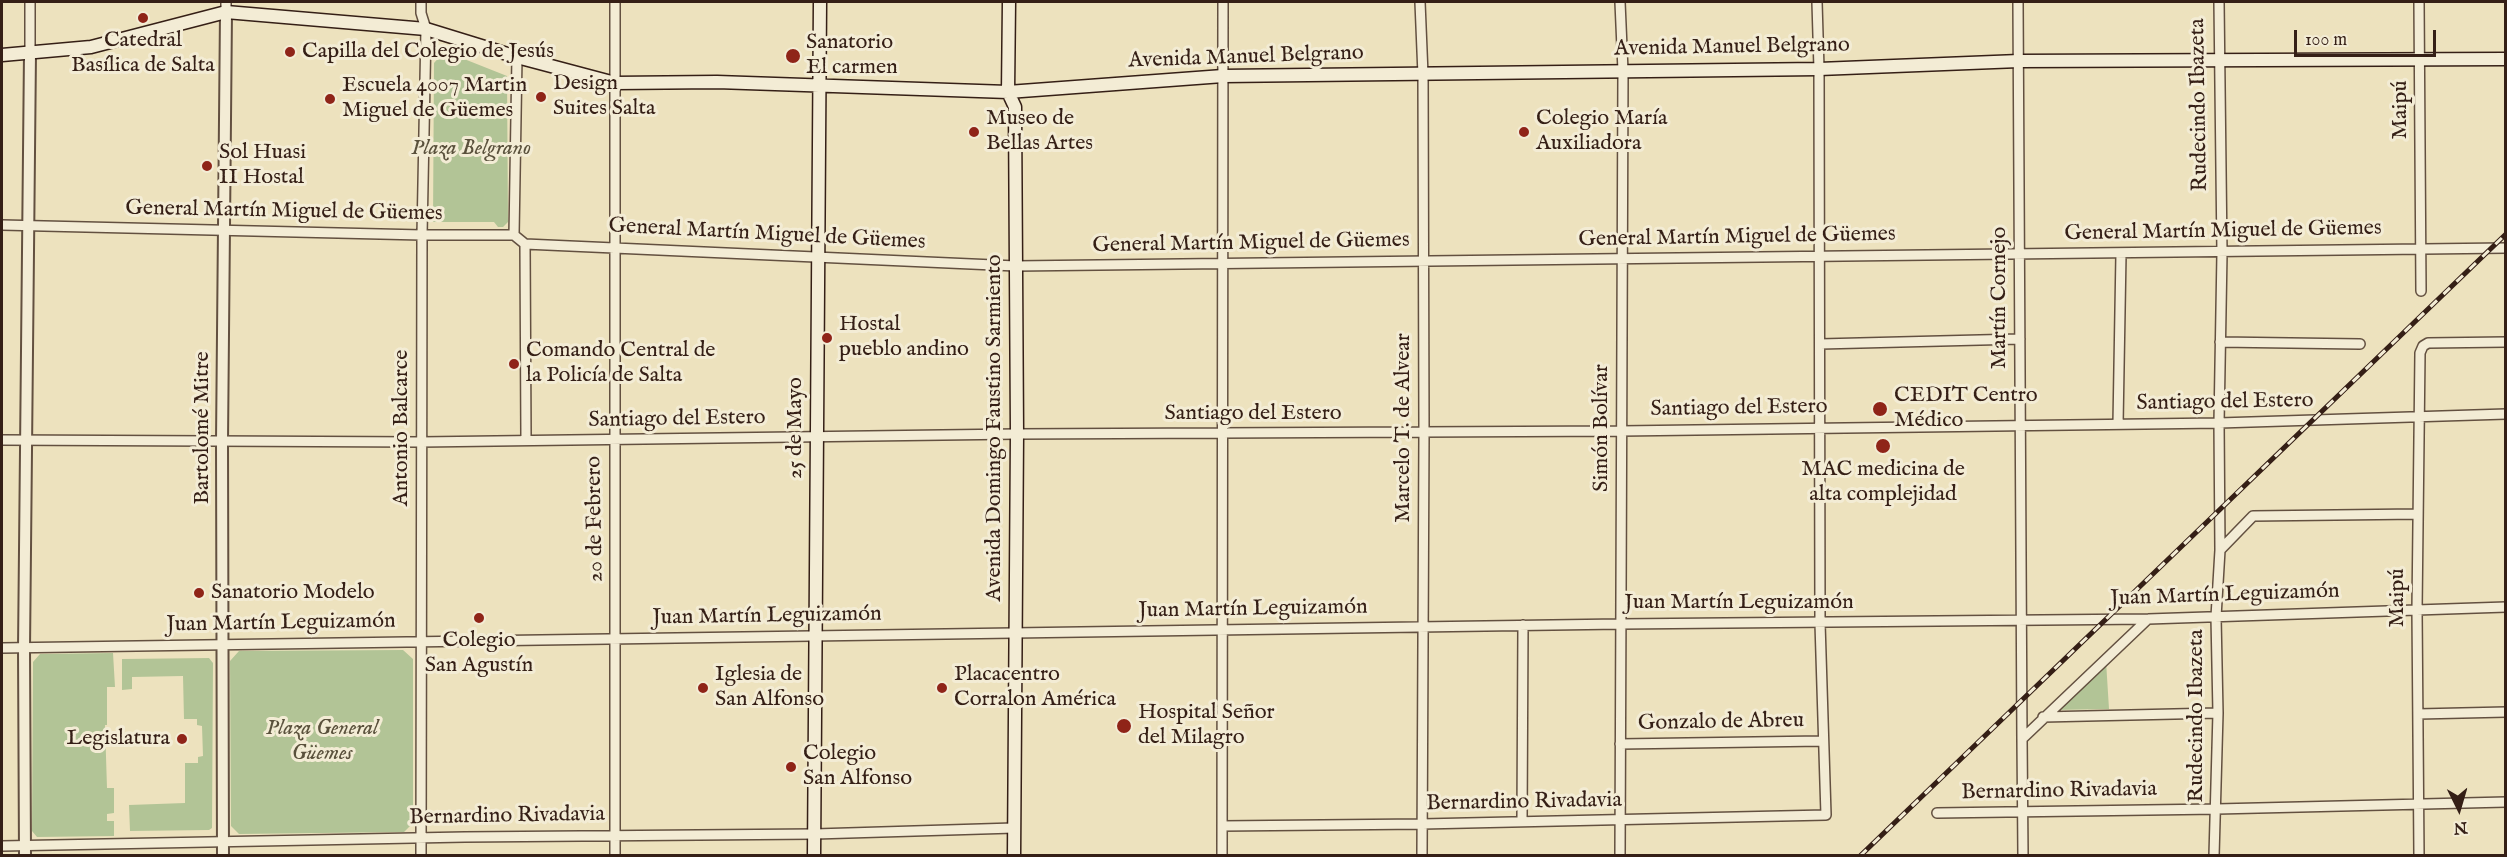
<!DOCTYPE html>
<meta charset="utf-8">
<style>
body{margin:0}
#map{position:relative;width:2507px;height:857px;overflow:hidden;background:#ede2be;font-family:"IM FELL English",serif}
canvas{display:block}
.frame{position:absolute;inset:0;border:3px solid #351f16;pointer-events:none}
.north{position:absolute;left:2429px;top:779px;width:60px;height:60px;-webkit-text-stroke:4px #f3ecd5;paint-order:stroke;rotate:175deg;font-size:16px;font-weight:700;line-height:24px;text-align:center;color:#351f16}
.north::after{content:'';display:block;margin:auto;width:21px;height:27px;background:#351f16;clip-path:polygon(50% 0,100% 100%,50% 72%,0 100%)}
.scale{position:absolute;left:2294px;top:30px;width:142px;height:27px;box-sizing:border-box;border:3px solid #351f16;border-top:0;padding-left:8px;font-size:18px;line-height:21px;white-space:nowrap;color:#351f16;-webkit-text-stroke:4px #f3ecd5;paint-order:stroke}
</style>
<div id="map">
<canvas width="2507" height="857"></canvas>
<div class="frame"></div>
<div class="north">N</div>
<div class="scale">100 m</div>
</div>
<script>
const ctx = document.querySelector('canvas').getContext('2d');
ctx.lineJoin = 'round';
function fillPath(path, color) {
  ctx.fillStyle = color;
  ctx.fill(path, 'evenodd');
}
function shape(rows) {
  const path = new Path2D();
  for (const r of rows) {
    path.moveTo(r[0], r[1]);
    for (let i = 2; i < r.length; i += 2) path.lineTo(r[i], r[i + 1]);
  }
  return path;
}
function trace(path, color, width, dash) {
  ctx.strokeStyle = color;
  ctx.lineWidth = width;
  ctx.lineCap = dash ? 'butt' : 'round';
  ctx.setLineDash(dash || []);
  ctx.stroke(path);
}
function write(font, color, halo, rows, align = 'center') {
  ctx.font = font + ' "IM FELL English",serif';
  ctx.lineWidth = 6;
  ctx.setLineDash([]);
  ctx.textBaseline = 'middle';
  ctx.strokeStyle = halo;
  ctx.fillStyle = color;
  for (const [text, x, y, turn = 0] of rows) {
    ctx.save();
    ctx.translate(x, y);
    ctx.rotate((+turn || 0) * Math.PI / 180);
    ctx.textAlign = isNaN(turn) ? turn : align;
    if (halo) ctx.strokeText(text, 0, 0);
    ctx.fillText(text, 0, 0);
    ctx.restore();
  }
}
fillPath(shape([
 [443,53,449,53,507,76,508,222,503,227,498,227,494,222,433,222,434,63],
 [403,650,413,659,413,823,404,832,239,834,231,826,230,661,239,651],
 [113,653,115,687,107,687,107,725,105,725,107,788,114,788,114,813,107,814,107,821,114,821,114,836,37,837,32,831,33,662,40,654],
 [209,658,213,663,212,828,209,830,130,831,129,805,185,803,185,763,198,763,198,757,203,756,202,726,197,725,197,719,184,719,183,676,132,677,132,689,122,690,122,659],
 [2106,661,2109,709,2052,710]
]), '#b2c496');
const minor = shape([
 [30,2,30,53],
 [226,2,226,12],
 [421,2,421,13,426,29,422,235,421,856],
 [615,2,615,856],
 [1420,2,1423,75,1424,432,1422,856],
 [2018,2,2022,739],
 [2419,2,2421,291],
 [2,225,422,235,514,235,525,244,1016,266,2506,248],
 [514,235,517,57],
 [525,244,526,440],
 [2220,342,2360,344],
 [1820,344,2020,339],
 [2118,424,2121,254],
 [2,440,421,442,1017,434,1621,431,2219,423,2506,414],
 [2220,550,2253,516,2418,514],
 [2,648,1620,624,2148,619,2506,607],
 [2418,714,2506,712],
 [2043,717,2218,713],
 [1620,744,1822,741],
 [1937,813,2217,809,2506,802],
 [1522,821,1523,625],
 [1222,826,1422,824,1826,815,1820,623,1819,69,1817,2],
 [2,846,465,837,815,834,1014,828],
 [1222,856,1223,2],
 [1620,856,1623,71,1620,2],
 [2023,856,2022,739,2148,619],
 [2214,856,2218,713,2216,617,2220,550,2219,423,2222,253,2219,2],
 [2419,856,2417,610,2420,353,2423,346,2428,343,2506,342]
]);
const tertiary = shape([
 [25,856,24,648,30,53],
 [223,856,222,441,226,12]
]);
const secondary = shape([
 [1009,2,1008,92,1015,107,1017,434,1014,856],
 [2,55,91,47,226,12,426,29,517,57,615,83,717,82,1008,92,1223,76,1819,69,2019,61,2506,59],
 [814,856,820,2]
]);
trace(minor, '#635040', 12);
trace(tertiary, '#635040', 14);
trace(secondary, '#351f16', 15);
trace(minor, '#f3ecd5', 9);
trace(tertiary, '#f3ecd5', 10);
trace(secondary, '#f3ecd5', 12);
const rail = shape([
 [1860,856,2506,234]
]);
trace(rail, '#351f16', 5);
trace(rail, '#f3ecd5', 3, [9]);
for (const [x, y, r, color] of [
 [143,18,6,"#8f2418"],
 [290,52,6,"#8f2418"],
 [793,56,8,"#8f2418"],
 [541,97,6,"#8f2418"],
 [330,99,6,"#8f2418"],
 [974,132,6,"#8f2418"],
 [1524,132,6,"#8f2418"],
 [207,166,6,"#8f2418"],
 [827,338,6,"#8f2418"],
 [514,364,6,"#8f2418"],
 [1880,409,8,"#8f2418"],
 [1883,446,8,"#8f2418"],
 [199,593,6,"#8f2418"],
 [479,618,6,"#8f2418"],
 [703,688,6,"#8f2418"],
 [942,688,6,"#8f2418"],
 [1124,726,8,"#8f2418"],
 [182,739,6,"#8f2418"],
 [791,767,6,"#8f2418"]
]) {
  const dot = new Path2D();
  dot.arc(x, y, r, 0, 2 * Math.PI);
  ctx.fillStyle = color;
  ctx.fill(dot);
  trace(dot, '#f3ecd5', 2);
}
write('22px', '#351f16', '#f3ecd5', [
 ["Catedral",143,41,"center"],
 ["Basílica de Salta",143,66,"center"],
 ["Sanatorio",806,43],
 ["El carmen",806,68],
 ["Capilla del Colegio de Jesús",302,52],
 ["Design",553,84],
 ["Suites Salta",553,109],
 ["Escuela 4007 Martin",342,86],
 ["Miguel de Güemes",342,111],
 ["Museo de",986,119],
 ["Bellas Artes",986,144],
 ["Colegio María",1536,119],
 ["Auxiliadora",1536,144],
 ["Sol Huasi",219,153],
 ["II Hostal",219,178],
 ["Hostal",839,325],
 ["pueblo andino",839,350],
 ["Comando Central de",526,351],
 ["la Policía de Salta",526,376],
 ["CEDIT Centro",1894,396],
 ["Médico",1894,421],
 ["MAC medicina de",1883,470,"center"],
 ["alta complejidad",1883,495,"center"],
 ["Sanatorio Modelo",211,593],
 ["Colegio",479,641,"center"],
 ["San Agustín",479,666,"center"],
 ["Iglesia de",715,675],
 ["San Alfonso",715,700],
 ["Placacentro",954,675],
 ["Corralon América",954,700],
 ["Hospital Señor",1138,713],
 ["del Milagro",1138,738],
 ["Legislatura",170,739,"right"],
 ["Colegio",803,754],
 ["San Alfonso",803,779]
], 'left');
write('22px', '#351f16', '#f3ecd5', [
 ["Avenida Manuel Belgrano",1732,48,-1],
 ["Avenida Manuel Belgrano",1246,58,-2],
 ["Rudecindo Ibazeta",2200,105,-91],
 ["Maipú",2401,110,-90],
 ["General Martín Miguel de Güemes",284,212,1],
 ["General Martín Miguel de Güemes",2223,232,-1],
 ["General Martín Miguel de Güemes",767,235,3],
 ["General Martín Miguel de Güemes",1737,238,-1],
 ["General Martín Miguel de Güemes",1251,244,-1],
 ["Martín Cornejo",2000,298,-90],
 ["Santiago del Estero",2225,403,-1],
 ["Santiago del Estero",1739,409,-1],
 ["Santiago del Estero",1253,414],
 ["Santiago del Estero",677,420,-1],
 ["Bartolomé Mitre",203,428,-90],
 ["Antonio Balcarce",402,428,-90],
 ["25 de Mayo",796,428,-90],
 ["Avenida Domingo Faustino Sarmiento",995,428,-90],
 ["Marcelo T. de Alvear",1404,428,-90],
 ["Simón Bolívar",1602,428,-90],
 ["20 de Febrero",596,519,-91],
 ["Juan Martín Leguizamón",2225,596,-2],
 ["Maipú",2398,598,-90],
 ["Juan Martín Leguizamón",1739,603],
 ["Juan Martín Leguizamón",1253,610,-1],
 ["Juan Martín Leguizamón",767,617,-1],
 ["Juan Martín Leguizamón",281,624,-1],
 ["Rudecindo Ibazeta",2197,716,-90],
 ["Gonzalo de Abreu",1721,723,-1],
 ["Bernardino Rivadavia",2059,792,-1],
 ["Bernardino Rivadavia",1524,803,-1],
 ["Bernardino Rivadavia",507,817,-1]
]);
write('italic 22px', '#5a513c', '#f3ecd5', [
 ["Plaza Belgrano",471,149],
 ["Plaza General",322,729],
 ["Güemes",322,754]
]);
</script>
